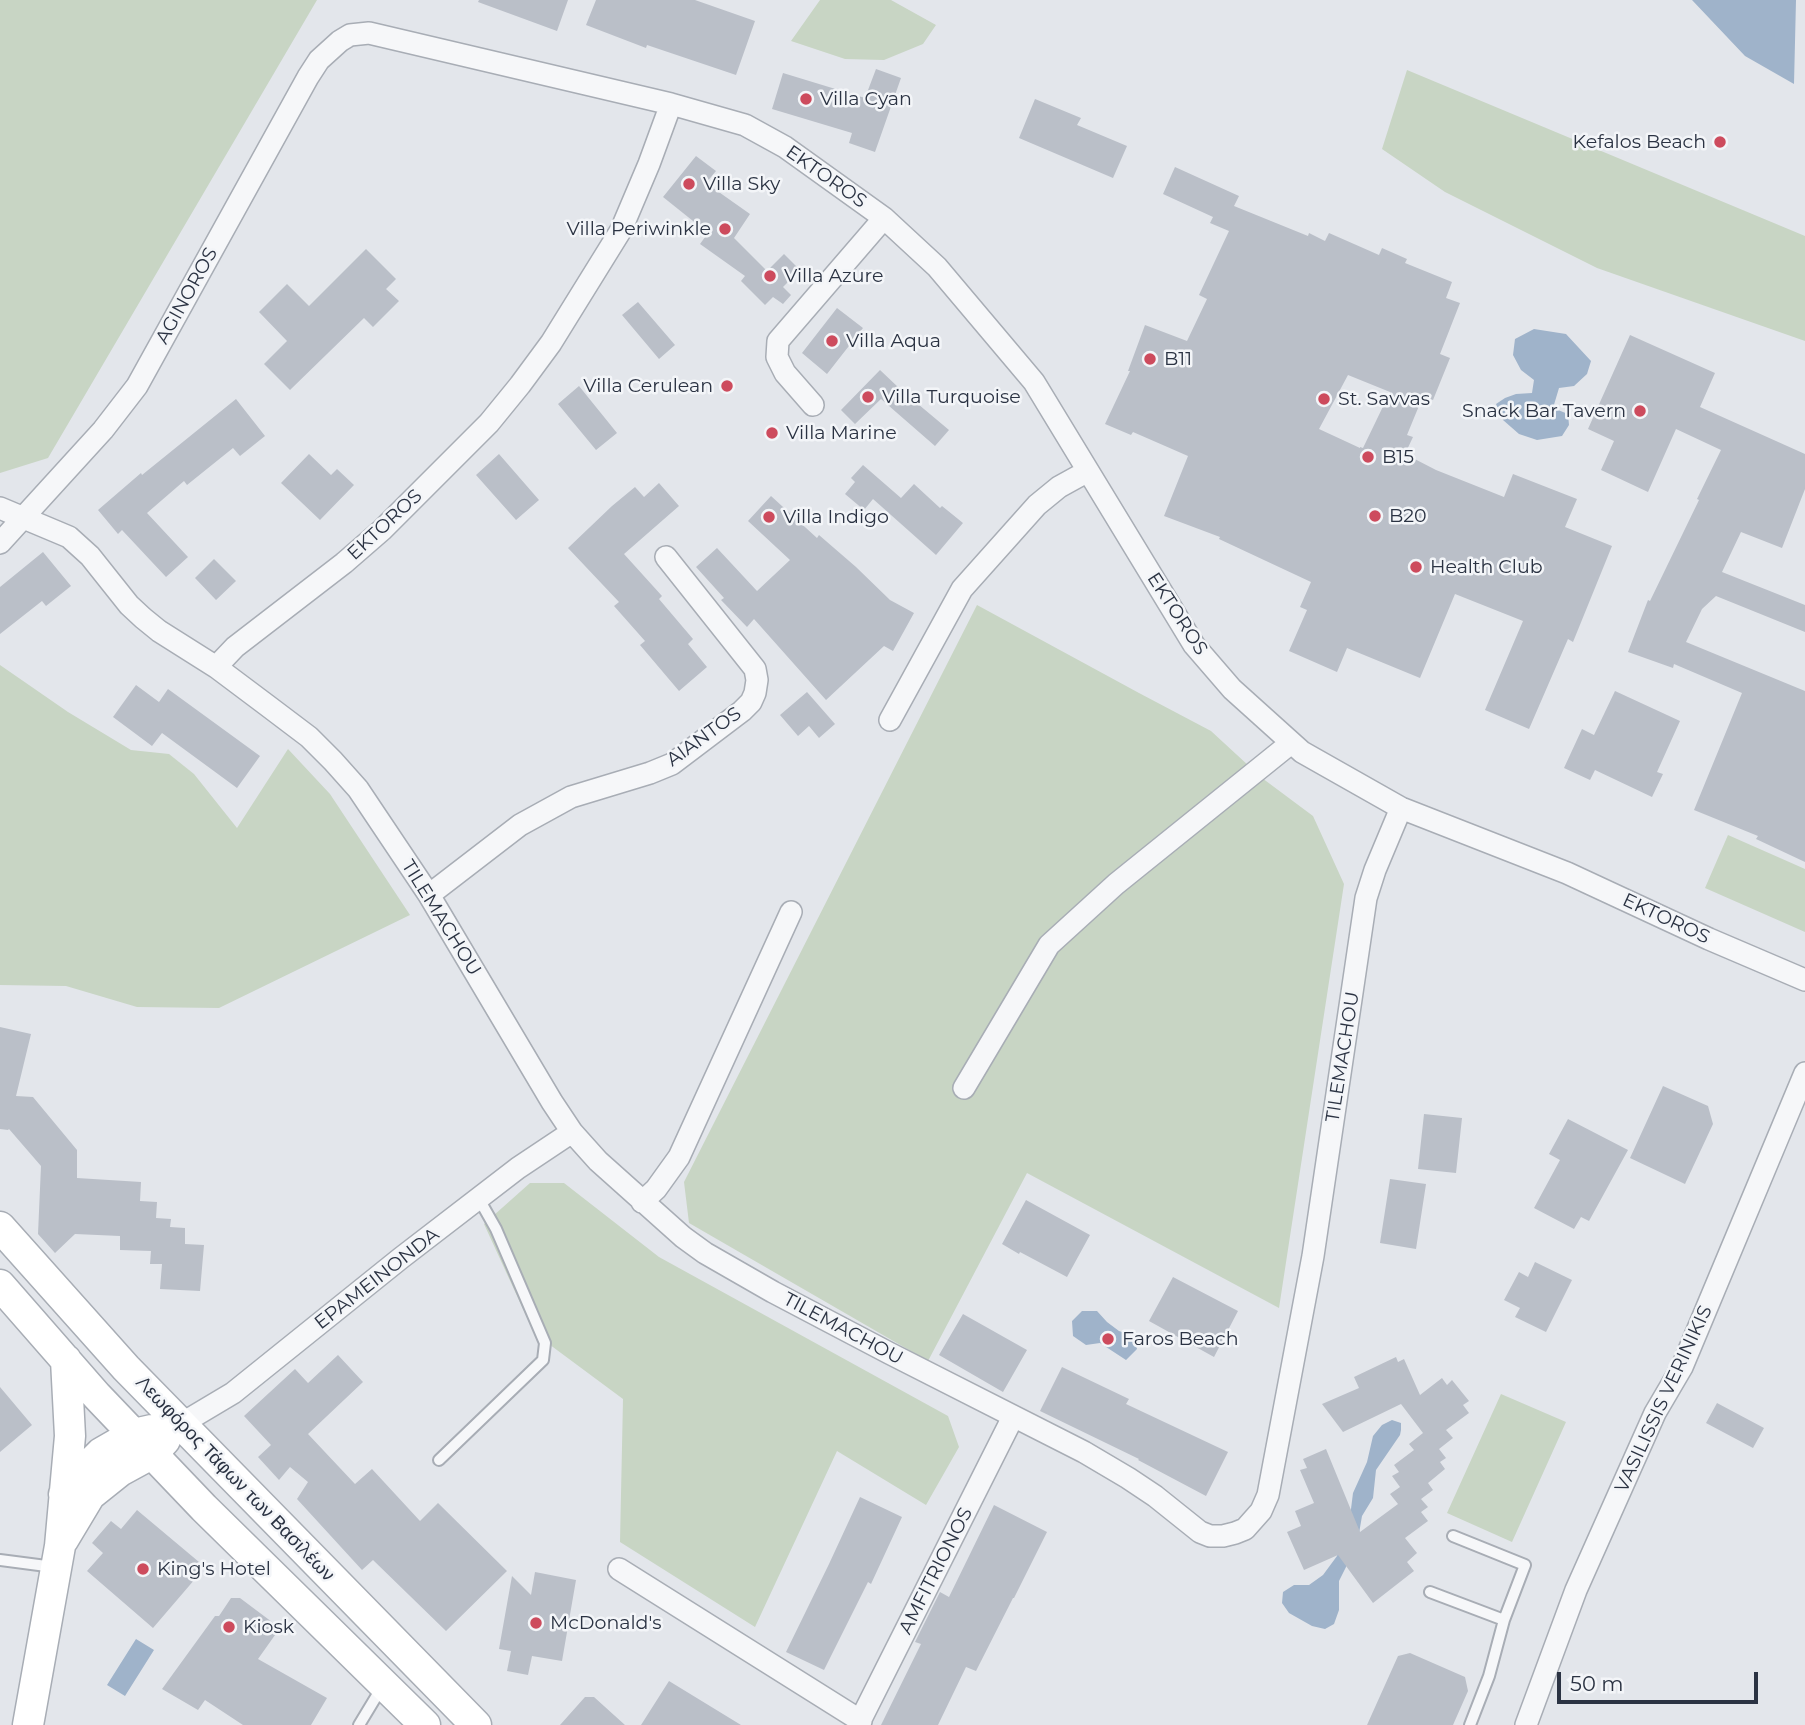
<!DOCTYPE html>
<meta charset="utf-8">
<style>
body{margin:0}
#map{position:relative;width:1805px;height:1725px;overflow:hidden;background:#e3e6eb;font-family:Montserrat,sans-serif}
canvas{display:block}
.scale{position:absolute;left:1557px;top:1672px;width:201px;height:32px;box-sizing:border-box;border:4px solid #2b3343;border-top:0;padding-left:9px;font-size:21px;line-height:24px;white-space:nowrap;color:#2b3343;-webkit-text-stroke:5px #f3f5f8;paint-order:stroke}
</style>
<div id="map">
<canvas width="1805" height="1725"></canvas>
<div class="scale">50 m</div>
</div>
<script>
const ctx = document.querySelector('canvas').getContext('2d');
ctx.lineJoin = 'round';
function fillPath(path, color) {
  ctx.fillStyle = color;
  ctx.fill(path, 'evenodd');
}
function shape(rows) {
  const path = new Path2D();
  for (const r of rows) {
    path.moveTo(r[0], r[1]);
    for (let i = 2; i < r.length; i += 2) path.lineTo(r[i], r[i + 1]);
  }
  return path;
}
function trace(path, color, width, dash) {
  ctx.strokeStyle = color;
  ctx.lineWidth = width;
  ctx.lineCap = dash ? 'butt' : 'round';
  ctx.setLineDash(dash || []);
  ctx.stroke(path);
}
function write(font, color, halo, rows, align = 'center') {
  ctx.font = font + ' Montserrat,sans-serif';
  ctx.lineWidth = 5;
  ctx.setLineDash([]);
  ctx.textBaseline = 'middle';
  ctx.strokeStyle = halo;
  ctx.fillStyle = color;
  for (const [text, x, y, turn = 0] of rows) {
    ctx.save();
    ctx.translate(x, y);
    ctx.rotate((+turn || 0) * Math.PI / 180);
    ctx.textAlign = isNaN(turn) ? turn : align;
    if (halo) ctx.strokeText(text, 0, 0);
    ctx.fillText(text, 0, 0);
    ctx.restore();
  }
}
fillPath(shape([
 [0,0,317,0,48,458,0,473],
 [820,0,891,0,936,25,923,44,884,60,845,59,791,41],
 [1407,70,1805,236,1805,341,1597,268,1445,192,1382,149],
 [977,605,1139,693,1211,731,1262,778,1313,816,1344,884,1279,1308,1027,1173,928,1361,689,1223,684,1182],
 [0,665,68,712,131,750,169,754,194,774,237,828,288,749,330,794,410,915,219,1008,137,1007,66,986,0,985],
 [1728,835,1805,869,1805,932,1705,888],
 [530,1183,564,1183,659,1257,948,1416,959,1447,926,1505,837,1451,755,1627,620,1542,623,1399,534,1333,484,1224],
 [1501,1394,1566,1422,1512,1542,1447,1513]
]), '#c8d5c4');
fillPath(shape([
 [1692,0,1796,0,1794,84,1745,56],
 [1534,329,1566,334,1591,361,1587,374,1574,386,1559,388,1553,408,1568,414,1569,425,1562,436,1537,440,1519,434,1503,420,1496,404,1505,398,1516,394,1532,393,1534,380,1521,370,1513,355,1515,339],
 [1082,1311,1097,1311,1107,1322,1119,1331,1134,1336,1137,1349,1126,1360,1100,1343,1086,1345,1073,1336,1072,1321],
 [1392,1420,1401,1423,1401,1430,1400,1435,1376,1470,1373,1498,1362,1516,1357,1545,1339,1581,1339,1610,1334,1624,1325,1629,1312,1626,1289,1613,1282,1603,1283,1592,1294,1585,1309,1585,1323,1575,1337,1556,1351,1509,1353,1493,1367,1462,1373,1436,1382,1425],
 [136,1639,154,1650,125,1696,107,1685]
]), '#9fb3ca');
fillPath(shape([
 [479,0,568,0,557,31,478,2],
 [596,0,695,0,755,21,736,75,647,45,646,48,586,25],
 [876,69,901,78,875,152,849,143,852,133,772,109,783,73,865,98],
 [1035,99,1081,118,1077,125,1127,146,1113,178,1019,138],
 [696,156,716,171,706,183,750,214,734,238,767,271,784,254,800,270,783,287,791,295,783,304,773,297,765,305,741,281,745,276,700,244,708,233,663,197],
 [1175,167,1239,196,1234,206,1308,236,1309,233,1325,241,1329,233,1379,255,1382,248,1407,259,1405,263,1452,282,1446,298,1460,303,1440,354,1450,358,1433,400,1423,396,1407,435,1413,437,1405,454,1436,470,1504,497,1513,474,1577,499,1565,527,1612,546,1573,642,1568,639,1529,729,1485,710,1523,621,1455,594,1420,678,1347,648,1337,672,1289,651,1307,610,1300,607,1311,582,1219,539,1220,537,1164,516,1188,456,1133,432,1131,435,1105,424,1130,371,1128,371,1145,325,1187,341,1207,299,1199,295,1229,231,1210,223,1213,217,1163,194],
 [1348,375,1390,392,1363,448,1360,447,1360,448,1319,429],
 [366,249,396,279,386,289,399,301,373,327,364,318,290,390,264,364,287,341,259,312,287,284,309,306],
 [638,302,675,345,659,359,622,315],
 [837,308,863,328,827,374,802,353],
 [1630,335,1715,373,1700,407,1805,454,1805,489,1782,548,1741,532,1722,572,1805,605,1805,632,1716,596,1702,609,1686,642,1805,691,1805,862,1756,839,1758,836,1694,810,1742,693,1674,664,1673,668,1628,652,1648,600,1650,601,1699,500,1697,499,1721,450,1676,429,1648,492,1601,470,1614,441,1588,429],
 [880,370,917,405,918,404,949,430,935,446,881,399,855,424,841,410],
 [579,386,617,433,596,450,558,404],
 [236,399,265,436,240,456,233,448,187,485,184,481,147,513,188,557,166,577,122,530,118,534,98,510,141,473,142,475],
 [309,454,331,475,337,469,354,485,320,520,281,483],
 [499,454,539,500,516,520,476,475],
 [863,465,901,498,914,484,940,508,942,506,963,523,936,555,873,499,864,510,845,494,855,482,851,478],
 [659,483,679,506,624,554,662,596,659,599,693,639,688,644,707,667,679,691,640,645,645,641,614,606,619,602,568,548,612,506,635,487,644,497],
 [771,496,817,538,819,535,856,567,890,600,914,613,893,651,884,646,826,700,754,619,747,627,721,600,724,598,696,567,717,548,757,591,790,560,748,521],
 [43,552,71,586,46,606,42,601,0,634,0,587],
 [214,559,236,581,216,600,195,578],
 [136,685,159,702,168,689,260,756,237,788,162,733,152,746,113,717],
 [1615,691,1680,721,1657,772,1663,774,1652,797,1595,770,1590,780,1564,768,1582,729,1594,735],
 [807,692,835,724,819,738,809,726,798,736,780,715],
 [0,1027,31,1034,16,1096,33,1097,77,1150,77,1178,141,1182,140,1201,157,1202,156,1218,171,1219,170,1227,185,1228,185,1244,204,1245,200,1291,160,1289,162,1264,150,1264,151,1251,120,1250,120,1236,75,1234,55,1253,38,1234,41,1166,9,1129,8,1130,0,1129],
 [1663,1086,1708,1106,1713,1124,1685,1184,1630,1158],
 [1424,1114,1462,1118,1456,1173,1418,1169],
 [1568,1119,1628,1150,1589,1221,1581,1217,1574,1229,1534,1208,1560,1160,1549,1154],
 [1390,1179,1426,1184,1416,1249,1380,1243],
 [1026,1200,1090,1235,1067,1277,1020,1252,1019,1254,1002,1244],
 [1535,1262,1572,1280,1546,1332,1515,1317,1520,1308,1504,1300,1519,1272,1528,1277],
 [1173,1277,1238,1311,1214,1357,1149,1321],
 [963,1314,1027,1350,1003,1392,939,1355],
 [338,1355,363,1382,308,1434,355,1484,372,1469,420,1521,438,1503,507,1571,446,1631,373,1560,362,1570,297,1499,308,1482,290,1467,279,1480,258,1457,271,1445,244,1416,295,1369,308,1383],
 [1396,1357,1398,1362,1404,1359,1420,1395,1442,1378,1447,1385,1452,1380,1469,1401,1463,1405,1469,1413,1446,1430,1453,1438,1439,1449,1446,1458,1440,1462,1445,1469,1428,1483,1433,1490,1421,1499,1428,1507,1421,1512,1428,1521,1405,1538,1417,1553,1407,1562,1414,1571,1373,1603,1338,1555,1304,1570,1287,1532,1301,1526,1295,1511,1314,1503,1300,1470,1307,1468,1303,1459,1326,1449,1360,1532,1398,1504,1390,1494,1400,1487,1392,1476,1399,1472,1394,1465,1414,1450,1409,1444,1423,1433,1401,1404,1343,1432,1322,1404,1359,1388,1354,1377],
 [1062,1367,1129,1399,1126,1404,1228,1452,1206,1496,1138,1460,1139,1459,1040,1411],
 [0,1387,32,1425,0,1452],
 [1717,1403,1764,1428,1753,1448,1706,1423],
 [860,1497,902,1517,871,1584,868,1582,824,1670,786,1652,829,1564],
 [994,1505,1047,1532,1014,1598,1013,1598,976,1671,966,1667,938,1725,881,1725,921,1644,915,1642,940,1592,949,1597],
 [137,1510,199,1562,195,1566,201,1572,153,1628,87,1571,103,1553,92,1543,111,1521,121,1529],
 [535,1572,576,1580,562,1661,532,1656,528,1675,507,1671,511,1651,499,1649,512,1576,531,1595],
 [231,1598,240,1598,280,1628,258,1659,327,1698,311,1725,243,1725,205,1700,198,1710,162,1689,215,1616,219,1616],
 [1410,1653,1465,1677,1468,1691,1453,1725,1367,1725,1398,1656],
 [669,1681,741,1725,641,1725],
 [585,1697,594,1697,625,1725,560,1725]
]), '#babfc8');
const lane = shape([
 [439,1460,543,1360,545,1343,496,1229,479,1199],
 [1453,1536,1525,1565,1504,1620,1489,1676,1470,1725],
 [0,1560,54,1567],
 [1430,1592,1504,1620],
 [359,1725,382,1687]
]);
const street = shape([
 [813,405,785,373,777,357,778,341,884,218],
 [0,508,69,537,90,556,129,605,143,618,159,631,216,667,268,706,309,737,333,761,358,789,429,895,552,1102,572,1132,598,1161,683,1237,705,1253,773,1292,889,1353,1084,1452,1128,1478,1155,1496,1200,1532,1210,1536,1223,1536,1235,1533,1245,1529,1261,1511,1268,1495,1313,1256,1366,898,1375,870,1401,808],
 [0,543,103,430,137,386,308,77,319,60,340,41,350,35,369,33,671,104,745,125,785,147,884,218,937,267,1034,382,1194,645,1232,689,1302,752,1401,808,1567,873,1709,939,1805,980],
 [216,667,235,647,344,563,382,530,489,423,520,385,551,343,621,230,649,164,671,104],
 [890,720,962,589,1037,505,1059,487,1088,471],
 [429,895,520,825,571,797,650,773,672,764,742,711,751,702,755,693,757,680,755,669,666,557],
 [964,1088,1049,945,1116,884,1291,743],
 [642,1202,656,1189,679,1157,791,912],
 [181,1424,233,1393,401,1258,518,1168,572,1132],
 [619,1569,861,1721],
 [858,1725,1013,1417],
 [1526,1725,1576,1590,1655,1413,1682,1367,1805,1073]
]);
const secondary = shape([
 [0,1227,126,1368,476,1725],
 [0,1285,97,1396,204,1508,425,1725],
 [64,1494,75,1479,101,1453,134,1434,152,1430],
 [63,1540,90,1495,120,1471,153,1453,165,1440],
 [28,1725,60,1546,70,1436,66,1360]
]);
trace(lane, '#a8adb5', 14);
trace(street, '#a8adb5', 24);
trace(secondary, '#a8adb5', 33);
trace(lane, '#f6f7f9', 10);
trace(street, '#f6f7f9', 21);
trace(secondary, '#fff', 30);
for (const [x, y, r, color] of [
 [806,99,7,"#cd4b5d"],
 [1720,142,7,"#cd4b5d"],
 [689,184,7,"#cd4b5d"],
 [725,229,7,"#cd4b5d"],
 [770,276,7,"#cd4b5d"],
 [832,341,7,"#cd4b5d"],
 [1150,359,7,"#cd4b5d"],
 [727,386,7,"#cd4b5d"],
 [868,397,7,"#cd4b5d"],
 [1324,399,7,"#cd4b5d"],
 [1640,411,7,"#cd4b5d"],
 [772,433,7,"#cd4b5d"],
 [1368,457,7,"#cd4b5d"],
 [1375,516,7,"#cd4b5d"],
 [769,517,7,"#cd4b5d"],
 [1416,567,7,"#cd4b5d"],
 [1108,1339,7,"#cd4b5d"],
 [143,1569,7,"#cd4b5d"],
 [536,1623,7,"#cd4b5d"],
 [229,1627,7,"#cd4b5d"]
]) {
  const dot = new Path2D();
  dot.arc(x, y, r, 0, 2 * Math.PI);
  ctx.fillStyle = color;
  ctx.fill(dot);
  trace(dot, '#f3f5f8', 2.5);
}
write('19px', '#2b3343', '#f3f5f8', [
 ["Villa Cyan",820,99],
 ["Kefalos Beach",1706,142,"right"],
 ["Villa Sky",703,184],
 ["Villa Periwinkle",711,229,"right"],
 ["Villa Azure",784,276],
 ["Villa Aqua",846,341],
 ["B11",1164,359],
 ["Villa Cerulean",713,386,"right"],
 ["Villa Turquoise",882,397],
 ["St. Savvas",1338,399],
 ["Snack Bar Tavern",1626,411,"right"],
 ["Villa Marine",786,433],
 ["B15",1382,457],
 ["B20",1389,516],
 ["Villa Indigo",783,517],
 ["Health Club",1430,567],
 ["Faros Beach",1122,1339],
 ["King's Hotel",157,1569],
 ["McDonald's",550,1623],
 ["Kiosk",243,1627]
], 'left');
write('19px', '#2b3343', '#f3f5f8', [
 ["EKTOROS",826,177,35],
 ["AGINOROS",187,296,-61],
 ["EKTOROS",385,525,-43],
 ["EKTOROS",1177,614,57],
 ["AIANTOS",704,737,-36],
 ["TILEMACHOU",441,918,58],
 ["EKTOROS",1666,919,25],
 ["TILEMACHOU",1343,1057,-81],
 ["EPAMEINONDA",377,1279,-38],
 ["TILEMACHOU",843,1329,28],
 ["VASILISSIS VERINIKIS",1664,1399,-65],
 ["Λεωφόρος Τάφων των Βασιλέων",235,1479,46],
 ["AMFITRIONOS",936,1571,-63]
]);
</script>
